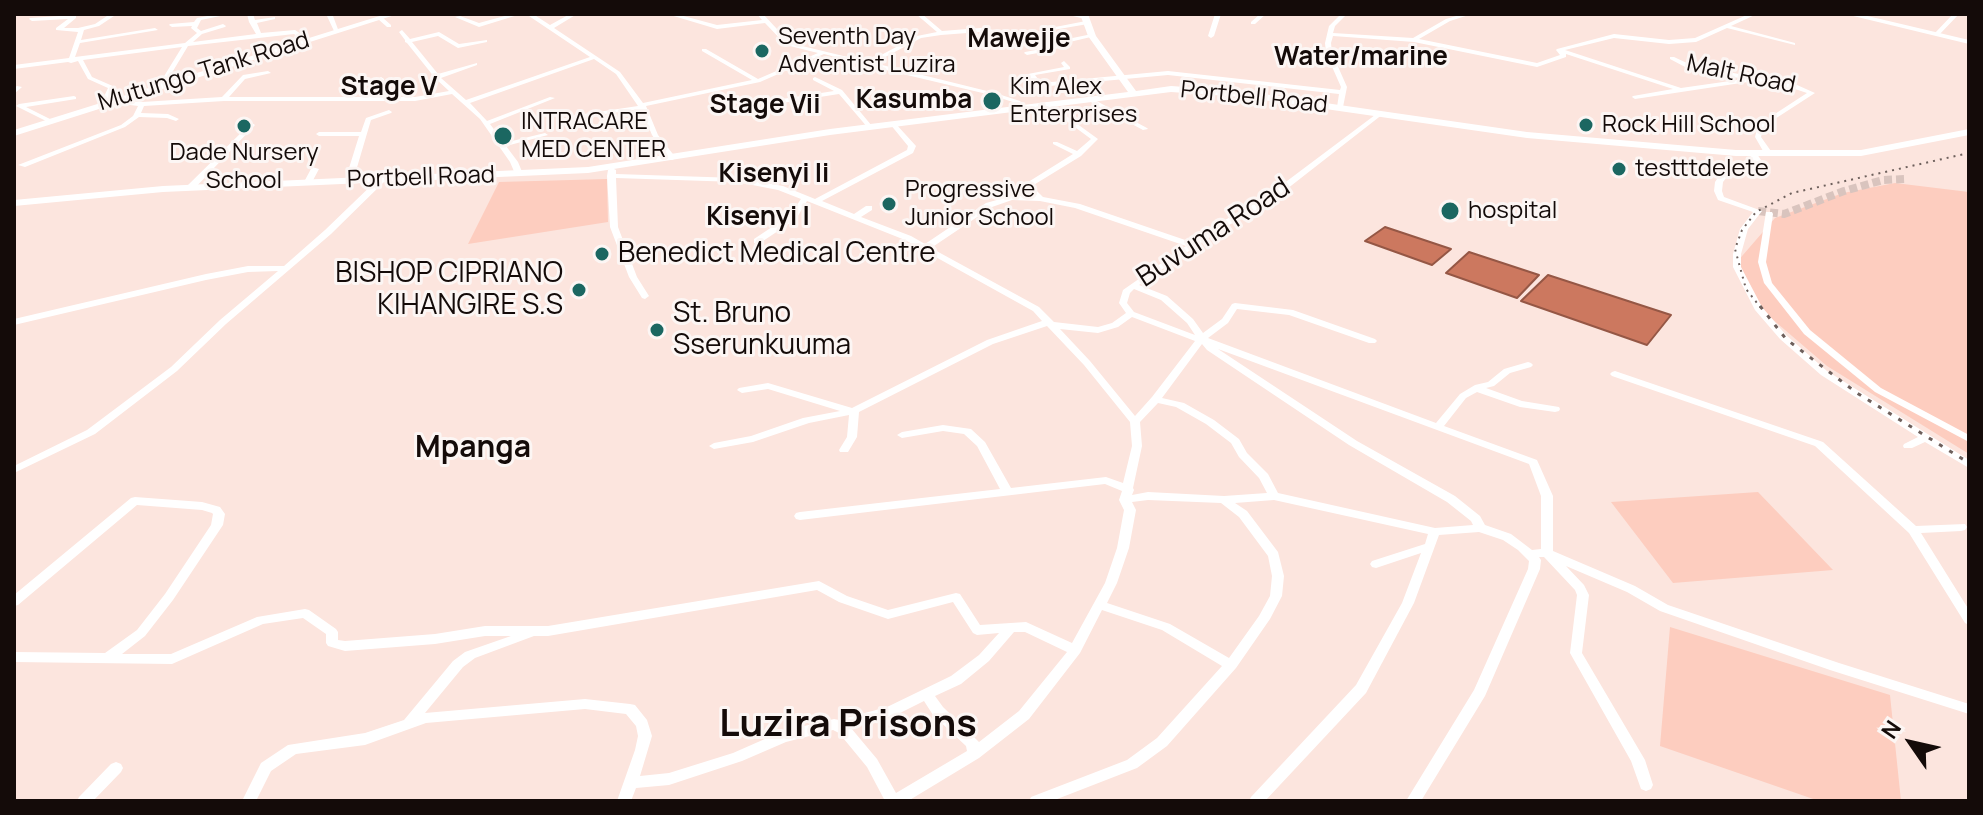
<!DOCTYPE html>
<style>
body{margin:0}
#map{position:relative;width:1983px;height:815px;overflow:hidden;background:#fce5de;font-family:Manrope,sans-serif}
canvas{display:block}
.frame{position:absolute;inset:0;border:16px solid #140b09;pointer-events:none}
.north{position:absolute;left:1871px;top:703px;width:80px;height:80px;-webkit-text-stroke:6px #fcf6f4;paint-order:stroke;rotate:304deg;font-size:22px;font-weight:700;line-height:32px;text-align:center;color:#140b09}
.north::after{content:'';display:block;margin:auto;width:28px;height:36px;background:#140b09;clip-path:polygon(50% 0,100% 100%,50% 72%,0 100%)}
</style>
<div id="map">
<canvas width="1983" height="815"></canvas>
<div class="frame"></div>
<div class="north">N</div>
</div>
<script>
const ctx = document.querySelector('canvas').getContext('2d');
ctx.lineJoin = 'round';
function fillPath(path, color) {
  ctx.fillStyle = color;
  ctx.fill(path, 'evenodd');
}
function shape(rows) {
  const path = new Path2D();
  for (const r of rows) {
    path.moveTo(r[0], r[1]);
    for (let i = 2; i < r.length; i += 2) path.lineTo(r[i], r[i + 1]);
  }
  return path;
}
function trace(path, color, width, dash) {
  ctx.strokeStyle = color;
  ctx.lineWidth = width;
  ctx.lineCap = dash ? 'butt' : 'round';
  ctx.setLineDash(dash || []);
  ctx.stroke(path);
}
function write(font, color, halo, rows, align = 'center') {
  ctx.font = font + ' Manrope,sans-serif';
  ctx.lineWidth = 6;
  ctx.setLineDash([]);
  ctx.textBaseline = 'middle';
  ctx.strokeStyle = halo;
  ctx.fillStyle = color;
  for (const [text, x, y, turn = 0] of rows) {
    ctx.save();
    ctx.translate(x, y);
    ctx.rotate((+turn || 0) * Math.PI / 180);
    ctx.textAlign = isNaN(turn) ? turn : align;
    if (halo) ctx.strokeText(text, 0, 0);
    ctx.fillText(text, 0, 0);
    ctx.restore();
  }
}
fillPath(shape([
 [607,179,608,222,468,244,499,182],
 [1895,183,1969,192,1969,454,1827,366,1764,312,1736,263,1775,218,1843,193],
 [1758,492,1833,570,1673,583,1611,502],
 [1670,627,1890,695,1901,801,1819,801,1660,746]
]), '#fdcdbf');
const water = shape([
 [1385,227,1451,249,1432,265,1365,241,1385,227],
 [1469,252,1539,275,1517,298,1446,273,1469,252],
 [1548,275,1671,315,1647,345,1521,301,1548,275]
]);
fillPath(water, '#cc785f');
trace(water, '#955745', 2);
trace(shape([
 [1758,211,1784,214,1844,191,1883,180,1905,179]
]), '#d9c4be', 8, [8, 4]);
fillPath(shape([
 [110,14,117,14,99,26,84,30,81,40,155,28,158,30,80,43,75,57,185,43,197,33,191,28,192,26,172,27,169,25,170,24,194,22,197,18,218,14,230,14,201,20,197,28,201,31,223,24,226,26,225,27,202,34,193,42,256,34,249,22,247,14,253,14,255,20,275,17,275,19,257,23,261,33,295,30,310,40,305,41,294,34,188,46,164,86,161,88,158,86,182,47,83,60,92,77,115,87,107,103,104,105,101,103,108,88,88,79,78,61,71,63,68,62,14,69,14,65,69,58,78,32,56,30,56,28,68,19,32,21,29,19,30,18,74,15,76,16,76,18,64,28,78,28,95,24,110,14],
 [330,14,333,16,339,32,334,31,327,16,330,14],
 [512,14,521,14,479,27,455,17,460,16,479,23,512,14],
 [526,14,533,14,550,25,570,14,577,14,554,28,620,72,643,103,752,80,702,51,702,49,706,49,758,79,818,53,786,45,765,23,717,29,667,14,676,14,717,25,762,20,757,14,763,14,790,43,868,62,917,36,937,32,916,14,922,14,942,31,980,28,1030,35,1050,28,1086,21,1088,22,1088,24,1053,30,1037,37,1053,42,1092,34,1095,36,1057,45,1059,47,1054,50,1027,55,1024,53,1025,52,1052,47,1030,39,980,32,941,35,921,38,874,63,995,93,1020,101,1025,107,1022,109,1016,103,991,95,869,66,866,67,863,64,824,54,760,82,646,106,658,135,676,158,672,160,669,160,652,135,641,109,569,119,568,118,571,116,638,106,616,74,594,59,470,103,487,121,550,97,555,98,490,124,504,143,545,133,548,135,506,146,518,162,523,174,519,176,516,176,510,162,480,119,452,94,415,101,224,101,144,106,141,113,168,114,179,119,176,121,167,118,139,117,125,127,25,167,18,165,121,125,133,116,138,106,115,103,112,101,113,100,142,102,222,97,243,75,268,71,271,73,245,79,229,97,371,97,377,92,378,79,381,77,384,79,383,93,378,97,415,97,449,91,435,78,407,43,405,42,405,40,399,32,402,30,410,39,439,32,459,44,487,40,487,42,458,48,438,36,412,42,438,74,477,63,477,65,441,78,466,100,590,57,526,14],
 [1065,14,1077,14,1088,17,1085,19,1065,14],
 [1215,14,1221,14,1214,36,1211,38,1208,36,1215,14],
 [1260,14,1266,14,1255,24,1251,24,1251,22,1260,14],
 [1341,14,1347,14,1335,26,1333,33,1413,38,1446,19,1463,14,1472,14,1450,21,1419,39,1537,63,1560,55,1556,50,1557,49,1614,34,1669,40,1695,38,1749,14,1757,14,1731,26,1795,43,1795,45,1727,28,1696,42,1669,44,1614,38,1565,50,1681,88,1744,79,1687,68,1670,59,1670,57,1674,57,1691,65,1797,85,1815,93,1764,126,1761,137,1773,154,1769,156,1766,156,1755,137,1758,125,1807,93,1795,89,1754,81,1635,99,1632,97,1633,96,1673,89,1566,54,1566,57,1537,67,1414,42,1333,36,1331,43,1332,53,1347,87,1343,107,1340,109,1337,107,1339,94,1168,75,1039,87,1037,86,1028,74,1064,67,1061,63,1064,61,1070,67,1070,69,1035,75,1041,83,1168,71,1340,90,1341,87,1326,53,1325,43,1329,26,1341,14],
 [1953,14,1959,14,1939,35,1935,35,1935,33,1953,14],
 [378,17,382,17,391,25,391,27,387,27,378,19,378,17],
 [815,77,842,90,872,126,872,128,868,128,839,94,769,105,766,103,769,101,834,91,813,80,813,78,815,77],
 [17,86,22,87,14,94,14,88,17,86],
 [74,96,76,97,76,99,26,107,52,120,53,121,50,123,16,106,19,104,74,96],
 [1089,97,1147,128,1148,129,1143,130,1087,100,1086,99,1089,97],
 [1047,102,1098,139,1081,156,1032,186,1043,197,1080,204,1191,242,1214,226,1263,199,1379,112,1383,112,1383,114,1269,203,1220,230,1139,285,1167,296,1193,319,1203,333,1222,319,1232,304,1235,303,1293,310,1375,339,1377,341,1375,343,1369,343,1289,315,1237,309,1228,323,1208,338,1436,423,1460,394,1475,385,1488,382,1504,369,1528,362,1531,363,1533,365,1531,367,1510,373,1494,386,1486,388,1522,401,1559,407,1560,409,1559,411,1555,412,1520,407,1477,392,1466,398,1444,426,1537,460,1553,496,1553,551,1635,586,1668,605,1839,663,1969,704,1969,714,1830,670,1660,611,1627,592,1566,566,1584,585,1589,595,1582,653,1645,760,1653,785,1651,789,1646,791,1641,789,1631,761,1570,653,1577,595,1575,590,1544,557,1539,557,1541,560,1540,569,1485,696,1421,801,1406,801,1474,690,1528,569,1529,561,1518,550,1503,540,1479,532,1439,535,1414,603,1366,693,1265,801,1249,801,1251,797,1356,685,1402,603,1421,553,1376,568,1372,567,1370,564,1372,561,1425,544,1428,534,1274,500,1235,503,1247,511,1278,552,1284,576,1282,596,1270,619,1236,668,1167,746,1137,768,1052,801,1029,801,1031,797,1127,760,1157,738,1222,666,1162,630,1102,610,1080,653,1029,719,979,758,908,801,885,801,867,767,839,733,833,730,786,742,742,761,669,785,636,788,631,801,617,801,635,750,638,736,636,726,626,714,585,709,426,723,365,745,296,754,271,771,256,801,242,801,261,763,288,745,365,733,404,720,453,661,465,652,511,636,485,636,435,644,345,651,328,646,326,643,326,634,303,618,263,624,172,664,14,662,14,652,105,653,137,630,165,594,211,525,213,514,212,513,202,510,137,505,18,605,14,606,14,595,131,498,135,497,202,502,220,507,225,514,223,525,173,600,145,636,122,654,171,654,257,617,305,609,309,610,336,629,338,632,338,640,345,641,435,634,485,626,548,626,819,581,847,596,888,610,956,593,960,594,980,625,1026,622,1072,643,1105,583,1117,548,1124,510,1119,500,1122,491,1105,484,800,520,796,519,794,516,796,513,800,512,1000,489,977,446,964,434,943,431,902,438,897,435,902,432,943,425,971,429,985,442,1011,488,1106,477,1123,483,1132,446,1130,422,1084,365,1047,326,993,344,859,412,857,437,848,452,840,452,839,450,847,437,849,415,809,423,753,442,714,449,709,446,714,443,751,436,803,418,840,411,768,389,742,393,737,390,739,388,768,383,852,408,987,340,1042,321,1033,311,905,240,807,201,796,219,760,243,754,243,754,239,790,215,801,199,778,190,737,182,616,178,618,227,637,277,649,296,645,299,642,298,629,277,610,227,607,176,608,170,612,168,616,170,616,174,737,178,783,186,815,199,907,150,908,146,890,124,893,122,895,123,916,146,913,153,822,201,854,214,866,206,872,206,872,210,861,217,911,236,925,244,986,203,1011,196,1034,196,1024,186,1025,184,1073,154,1053,144,1053,142,1057,142,1077,151,1091,139,1045,105,1044,104,1047,102],
 [1012,200,1040,201,1075,208,1186,246,1123,290,1119,303,1126,313,1112,323,1098,327,1054,322,1039,307,931,248,992,207,1012,200],
 [1134,289,1161,300,1187,323,1195,335,1134,312,1127,303,1130,293,1134,289],
 [1132,317,1195,341,1152,397,1135,416,1090,361,1060,329,1098,333,1118,327,1132,317],
 [1202,344,1207,350,1349,445,1447,502,1471,521,1473,525,1435,528,1278,493,1268,474,1247,453,1239,439,1214,420,1184,403,1162,398,1202,344],
 [1218,349,1529,464,1541,496,1541,549,1532,550,1511,534,1485,525,1480,516,1455,496,1357,441,1218,349],
 [1158,403,1176,407,1206,424,1231,443,1239,457,1259,478,1267,493,1224,496,1148,492,1132,495,1134,490,1133,488,1142,446,1140,422,1158,403],
 [1148,500,1221,503,1239,517,1268,556,1272,576,1270,596,1259,616,1229,658,1170,624,1107,603,1117,583,1129,548,1136,510,1132,502,1148,500],
 [817,590,839,602,888,619,953,602,973,633,977,635,999,633,979,655,951,676,887,707,839,720,834,719,783,731,733,753,669,773,640,776,652,736,647,720,635,705,630,704,585,699,425,713,463,667,475,658,534,636,548,636,817,590],
 [1014,632,1025,632,1067,652,1019,711,979,742,943,707,935,696,961,684,989,661,1014,632],
 [924,701,933,715,966,746,967,751,896,793,877,759,851,728,896,715,924,701],
 [389,110,392,112,391,113,371,120,353,181,349,183,346,183,345,181,359,136,319,136,316,134,319,132,361,132,366,118,389,110],
 [252,123,255,125,254,126,193,190,187,190,187,186,250,124,252,123],
 [1749,151,1755,151,1765,166,1764,168,1727,177,1723,182,1722,191,1724,197,1762,211,1748,229,1741,254,1741,267,1762,307,1786,335,1827,371,1969,460,1969,468,1925,442,1912,448,1904,448,1903,446,1904,444,1918,437,1821,375,1780,339,1755,310,1733,267,1733,254,1740,229,1753,212,1718,200,1714,191,1715,182,1721,173,1757,165,1748,153,1749,151],
 [312,167,319,169,311,184,305,184,304,182,312,167],
 [379,178,382,178,386,180,331,234,226,324,177,371,95,434,14,473,14,466,87,430,171,367,220,320,278,271,248,272,206,280,14,325,14,319,206,274,248,266,284,266,325,230,379,178],
 [1766,212,1772,212,1773,214,1766,262,1772,283,1810,330,1881,388,1969,435,1969,442,1875,392,1804,334,1764,283,1758,262,1766,212],
 [1615,371,1823,442,1916,526,1965,524,1967,527,1965,530,1961,531,1921,533,1969,610,1969,625,1965,623,1909,533,1815,446,1612,376,1610,374,1612,372,1615,371],
 [116,762,121,764,123,768,121,772,93,801,77,801,79,797,111,764,116,762]
]), '#fff');
fillPath(shape([
 [386,14,398,14,14,136,14,130,386,14],
 [1080,14,1088,14,1096,36,1136,91,1171,86,1242,91,1527,132,1736,150,1861,150,1969,129,1969,135,1861,156,1736,156,1527,138,1242,97,1171,92,830,135,588,173,163,192,14,206,14,200,163,186,588,167,830,129,1128,92,1088,36,1080,14],
 [1845,14,1859,14,1969,40,1969,44,1845,14]
]), '#fff');
trace(shape([
 [1761,308,1746,289,1735,249,1742,230,1756,212,1792,193,1969,153]
]), '#6e605c', 2, [2, 5]);
trace(shape([
 [1760,306,1786,339,1857,393,1969,463]
]), '#6e605c', 3, [4, 8]);
for (const [x, y, r, color] of [
 [762,51,8,"#1b6761"],
 [992,101,10,"#1b6761"],
 [1586,125,8,"#1b6761"],
 [244,126,8,"#1b6761"],
 [503,136,10,"#1b6761"],
 [1619,169,8,"#1b6761"],
 [889,204,8,"#1b6761"],
 [1450,211,10,"#1b6761"],
 [602,254,8,"#1b6761"],
 [579,290,8,"#1b6761"],
 [657,330,8,"#1b6761"]
]) {
  const dot = new Path2D();
  dot.arc(x, y, r, 0, 2 * Math.PI);
  ctx.fillStyle = color;
  ctx.fill(dot);
  trace(dot, '#fcf6f4', 3);
}
write('24px', '#140b09', '#fcf6f4', [
 ["Seventh Day",778,37],
 ["Adventist Luzira",778,65],
 ["Kim Alex",1010,87],
 ["Enterprises",1010,115],
 ["INTRACARE",521,122],
 ["MED CENTER",521,150],
 ["Rock Hill School",1602,125],
 ["Dade Nursery",244,153,"center"],
 ["School",244,181,"center"],
 ["testttdelete",1635,169],
 ["Progressive",905,190],
 ["Junior School",905,218],
 ["hospital",1468,211]
], 'left');
write('24px', '#140b09', '#fcf6f4', [
 ["Mutungo Tank Road",204,72,-17],
 ["Malt Road",1741,75,12],
 ["Portbell Road",1254,98,6],
 ["Portbell Road",421,178,-2]
]);
write('bold 26px', '#140b09', '#fcf6f4', [
 ["Mawejje",1019,40],
 ["Water/marine",1361,58],
 ["Stage V",389,88],
 ["Kasumba",914,101],
 ["Stage Vii",765,106],
 ["Kisenyi Ii",774,175],
 ["Kisenyi I",758,218]
]);
write('28px', '#140b09', '#fcf6f4', [
 ["Buvuma Road",1214,233,-33]
]);
write('28px', '#140b09', '#fcf6f4', [
 ["Benedict Medical Centre",618,254],
 ["BISHOP CIPRIANO",563,274,"right"],
 ["KIHANGIRE S.S",563,306,"right"],
 ["St. Bruno",673,314],
 ["Sserunkuuma",673,346]
], 'left');
write('bold 30px', '#140b09', '#fcf6f4', [
 ["Mpanga",473,449]
]);
write('bold 38px', '#140b09', '#fcf6f4', [
 ["Luzira Prisons",848,725]
]);
</script>
